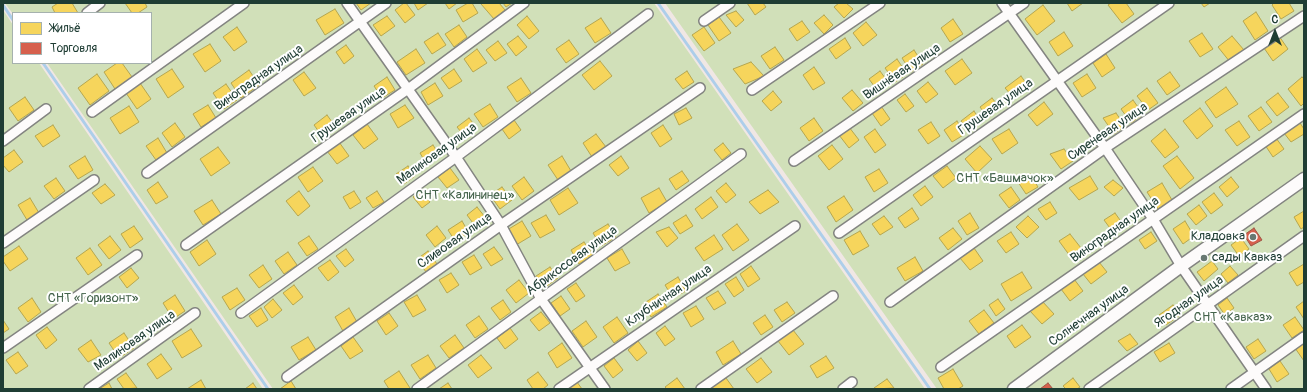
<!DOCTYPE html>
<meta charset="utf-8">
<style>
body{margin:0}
#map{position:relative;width:1307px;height:392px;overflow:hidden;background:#f0e7e4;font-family:Pangolin,sans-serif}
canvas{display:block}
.frame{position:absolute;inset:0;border:4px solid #1f3d34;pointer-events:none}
.legend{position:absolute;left:12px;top:12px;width:140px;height:52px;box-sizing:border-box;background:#fff;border:1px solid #a5b1ae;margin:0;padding:5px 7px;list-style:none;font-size:12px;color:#1f3d34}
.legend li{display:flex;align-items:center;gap:8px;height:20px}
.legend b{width:20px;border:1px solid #a5b1ae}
.north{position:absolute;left:1255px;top:12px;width:40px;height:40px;-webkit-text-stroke:3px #fff;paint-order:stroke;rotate:0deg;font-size:11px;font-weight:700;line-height:16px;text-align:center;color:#1f3d34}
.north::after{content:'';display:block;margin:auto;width:14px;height:18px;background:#1f3d34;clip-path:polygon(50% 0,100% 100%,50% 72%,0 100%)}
</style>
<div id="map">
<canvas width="1307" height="392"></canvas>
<div class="frame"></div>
<ul class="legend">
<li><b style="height:11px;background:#f6d55c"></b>Жильё</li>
<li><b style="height:11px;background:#d6604d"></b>Торговля</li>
</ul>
<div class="north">С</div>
</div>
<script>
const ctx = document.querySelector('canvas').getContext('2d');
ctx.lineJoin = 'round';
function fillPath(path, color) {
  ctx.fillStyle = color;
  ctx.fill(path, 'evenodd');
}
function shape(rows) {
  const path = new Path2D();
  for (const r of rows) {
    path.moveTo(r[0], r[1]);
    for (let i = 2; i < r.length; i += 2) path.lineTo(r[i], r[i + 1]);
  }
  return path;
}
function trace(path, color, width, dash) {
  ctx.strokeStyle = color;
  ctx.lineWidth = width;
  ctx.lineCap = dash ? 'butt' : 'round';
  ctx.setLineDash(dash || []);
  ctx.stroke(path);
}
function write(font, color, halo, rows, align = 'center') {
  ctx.font = font + ' Pangolin,sans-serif';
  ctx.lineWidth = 4;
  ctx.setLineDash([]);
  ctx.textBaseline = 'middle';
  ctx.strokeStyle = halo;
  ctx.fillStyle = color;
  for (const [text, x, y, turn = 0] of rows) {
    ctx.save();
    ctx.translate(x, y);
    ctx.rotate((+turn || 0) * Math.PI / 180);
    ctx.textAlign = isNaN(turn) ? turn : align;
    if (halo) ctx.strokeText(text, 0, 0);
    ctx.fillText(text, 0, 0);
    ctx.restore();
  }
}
fillPath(shape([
 [5,3,654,3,925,389,273,389,47,63,151,63,151,13,13,13,13,14],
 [665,3,1304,3,1304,389,937,389],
 [3,10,13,25,13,63,39,63,263,389,3,389]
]), '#d1e0b9');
const homes = shape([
 [58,3,72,3,78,13,55,13,52,7,58,3],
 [125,3,145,3,147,7,138,13,132,13,125,3],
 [356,3,371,3,361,10,356,3],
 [404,3,406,3,415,15,405,23,395,10,404,3],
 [414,3,428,3,418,10,414,3],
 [445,3,457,3,449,9,445,3],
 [468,3,472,3,478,13,463,22,456,10,468,3],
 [483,3,499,3,505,10,494,19,481,4,483,3],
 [503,3,512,3,506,7,503,3],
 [747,3,763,3,766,7,755,15,747,3],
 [839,3,846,3,853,9,844,18,834,7,839,3],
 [1067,3,1083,3,1072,11,1067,3],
 [1111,3,1126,3,1134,14,1122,23,1108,5,1111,3],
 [1201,3,1210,3,1204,7,1201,3],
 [1274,3,1289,3,1294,11,1281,19,1272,5,1274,3],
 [1043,5,1055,21,1037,35,1025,19,1043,5],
 [335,9,344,23,325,35,316,20,335,9],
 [736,11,744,20,736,27,726,15,736,11],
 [1256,12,1268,31,1255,40,1243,21,1256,12],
 [824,15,833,25,824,34,814,23,824,15],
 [387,16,395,26,381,36,373,25,387,16],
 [527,16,539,31,529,39,517,25,527,16],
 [719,17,731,33,719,41,708,25,719,17],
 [601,18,611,33,595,43,585,28,601,18],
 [953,19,963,34,950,42,941,28,953,19],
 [802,21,810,32,797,41,789,29,802,21],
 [866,22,877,35,863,46,853,33,866,22],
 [459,25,467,37,454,47,445,34,459,25],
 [237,27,247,42,234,51,223,37,237,27],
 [704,27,715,43,704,51,692,35,704,27],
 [1064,32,1073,46,1058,56,1049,42,1064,32],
 [438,33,446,45,432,54,424,42,438,33],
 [1202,33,1213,49,1200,57,1189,41,1202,33],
 [518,36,527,47,516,56,507,44,518,36],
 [1232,36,1244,50,1230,62,1218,47,1232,36],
 [1279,36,1288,49,1273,61,1264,48,1279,36],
 [845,38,851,48,836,59,829,49,845,38],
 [569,40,579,54,566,63,556,49,569,40],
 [498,41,507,53,495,61,486,50,498,41],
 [210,44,221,61,205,72,193,54,210,44],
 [346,45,354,56,344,64,336,52,346,45],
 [775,47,784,60,770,69,761,56,775,47],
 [416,49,425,63,406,75,397,62,416,49],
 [477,49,487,63,473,72,464,59,477,49],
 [914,50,923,64,911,72,902,58,914,50],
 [1106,54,1115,68,1102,77,1093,63,1106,54],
 [897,59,907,74,895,82,885,68,897,59],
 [962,59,972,73,955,85,945,71,962,59],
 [600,61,612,76,594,90,582,75,600,61],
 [751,62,764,76,745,84,733,69,751,62],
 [117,63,122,63,132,77,115,89,104,72,117,63],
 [814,67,825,83,813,90,803,75,814,67],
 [172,69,184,87,168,98,156,79,172,69],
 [454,69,462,81,449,89,441,78,454,69],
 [249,70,259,85,241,98,231,83,249,70],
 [687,71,694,82,683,89,675,79,687,71],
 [880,71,888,82,877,90,869,79,880,71],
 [304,72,316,88,304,96,293,80,304,72],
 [1170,72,1180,86,1167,95,1157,81,1170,72],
 [97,74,109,91,90,105,78,88,97,74],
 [1087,74,1096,88,1082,97,1073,83,1087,74],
 [1021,76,1028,86,1013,97,1005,88,1021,76],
 [387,77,395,90,382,98,374,86,387,77],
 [1302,77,1304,79,1304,103,1301,106,1288,89,1302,77],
 [521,78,531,93,517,102,507,87,521,78],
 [928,82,938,94,926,103,917,91,928,82],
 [140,83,151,99,137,109,126,93,140,83],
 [435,83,443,96,428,105,421,92,435,83],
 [226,84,237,100,224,109,213,93,226,84],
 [1226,87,1238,104,1216,118,1205,102,1226,87],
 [1147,88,1158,103,1148,110,1137,96,1147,88],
 [852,90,863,103,853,111,842,98,852,90],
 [773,91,782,102,771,111,762,101,773,91],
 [1278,93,1289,107,1277,116,1266,102,1278,93],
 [905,94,914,106,906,112,897,100,905,94],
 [25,97,34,110,18,121,9,108,25,97],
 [992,98,1000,108,988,118,980,107,992,98],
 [1133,100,1143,114,1131,123,1121,109,1133,100],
 [1044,102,1053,114,1037,126,1028,115,1044,102],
 [490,104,498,117,483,127,474,114,490,104],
 [208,105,216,118,201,127,193,114,208,105],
 [405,105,414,118,398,128,390,114,405,105],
 [129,106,139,122,120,134,110,118,129,106],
 [881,106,890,119,881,126,872,113,881,106],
 [1261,107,1272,122,1259,131,1248,116,1261,107],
 [686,108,692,118,679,125,674,114,686,108],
 [1200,108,1213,126,1197,139,1183,121,1200,108],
 [974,111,981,122,969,131,961,121,974,111],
 [1116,113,1125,126,1114,134,1103,118,1116,113],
 [327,115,335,126,322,136,314,125,327,115],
 [469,118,477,128,465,137,457,127,469,118],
 [814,118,823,131,809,141,800,128,814,118],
 [514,120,521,130,509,139,502,129,514,120],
 [957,121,965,134,952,142,944,130,957,121],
 [1239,121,1250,137,1237,146,1225,130,1239,121],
 [931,122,940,136,928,144,918,130,931,122],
 [175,123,185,137,172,147,162,133,175,123],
 [1300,123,1304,129,1304,134,1291,142,1284,133,1300,123],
 [367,124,378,139,364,149,353,135,367,124],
 [53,125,60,136,43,147,35,136,53,125],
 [663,125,672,139,660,147,651,133,663,125],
 [849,127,859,140,849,148,839,135,849,127],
 [875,129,886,145,875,153,864,137,875,129],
 [1009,129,1018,143,1002,154,992,139,1009,129],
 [1165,129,1179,147,1165,158,1151,141,1165,129],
 [596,134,606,147,592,157,583,143,596,134],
 [158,138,167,153,156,160,146,146,158,138],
 [1276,138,1284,149,1273,157,1265,145,1276,138],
 [339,142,349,156,337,164,327,151,339,142],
 [723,143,731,153,722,160,714,150,723,143],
 [433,145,440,156,427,165,420,153,433,145],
 [832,145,843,159,829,170,818,156,832,145],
 [980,146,992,159,977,173,965,159,980,146],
 [218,147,230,163,211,176,200,159,218,147],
 [1064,149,1073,161,1061,169,1050,154,1064,149],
 [14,150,23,162,9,172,3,165,3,158,14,150],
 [85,156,93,170,78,179,69,166,85,156],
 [562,156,571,171,558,180,548,165,562,156],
 [621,156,629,168,618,176,609,165,621,156],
 [1177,156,1194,178,1180,189,1163,166,1177,156],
 [408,166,415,176,404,184,396,174,408,166],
 [947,166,956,178,943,188,933,176,947,166],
 [313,167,323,181,308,192,298,177,313,167],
 [450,168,459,180,447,188,438,177,450,168],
 [879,169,888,183,874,192,865,177,879,169],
 [682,171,689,181,676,190,669,179,682,171],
 [1030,174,1038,187,1026,194,1018,182,1030,174],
 [1090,176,1098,189,1079,200,1069,188,1090,176],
 [524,177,534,191,522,200,512,186,524,177],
 [1231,177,1239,187,1227,197,1219,187,1231,177],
 [56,178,65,191,54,199,44,186,56,178],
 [1113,180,1123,188,1114,196,1104,187,1113,180],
 [158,182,168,197,156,204,147,190,158,182],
 [726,183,736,195,726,203,716,191,726,183],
 [1162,183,1172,200,1158,209,1147,192,1162,183],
 [105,184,115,195,101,204,92,193,105,184],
 [925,186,933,197,921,206,913,195,925,186],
 [502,187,512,200,500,209,490,195,502,187],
 [1011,187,1020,200,1009,208,999,195,1011,187],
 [568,188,578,203,559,215,550,200,568,188],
 [659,188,667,202,649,213,641,198,659,188],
 [421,190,430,202,422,208,413,197,421,190],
 [768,190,779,202,760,214,749,202,768,190],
 [299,191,310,206,298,216,286,201,299,191],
 [354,191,361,202,350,209,343,197,354,191],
 [377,191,384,202,373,208,366,198,377,191],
 [1214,193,1223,205,1211,214,1202,202,1214,193],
 [844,196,853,210,836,222,827,207,844,196],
 [711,197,718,207,702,219,695,209,711,197],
 [30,198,39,213,27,220,18,205,30,198],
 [212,200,221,214,203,225,194,211,212,200],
 [1050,202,1057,213,1046,220,1038,209,1050,202],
 [1199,205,1207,216,1196,225,1187,214,1199,205],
 [477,207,489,222,478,230,467,215,477,207],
 [912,208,919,219,905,228,898,218,912,208],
 [1304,211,1304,227,1301,229,1294,217,1304,211],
 [970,213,979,228,967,235,958,221,970,213],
 [1115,213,1125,227,1115,235,1104,220,1115,213],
 [546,215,555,230,540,238,531,223,546,215],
 [686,215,693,226,680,234,673,223,686,215],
 [884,216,893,227,880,235,872,224,884,216],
 [1028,216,1039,227,1027,238,1016,227,1028,216],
 [462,221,469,233,455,241,448,230,462,221],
 [522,221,531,236,516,245,507,230,522,221],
 [1185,221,1194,236,1183,244,1173,229,1185,221],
 [608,224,616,237,601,246,593,233,608,224],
 [737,224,749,240,733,251,722,235,737,224],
 [134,226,143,239,130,248,121,234,134,226],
 [437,226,446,238,435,247,426,235,437,226],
 [669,227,678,238,667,247,656,232,669,227],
 [953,228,962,239,948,250,939,238,953,228],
 [860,231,869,246,853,255,844,240,860,231],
 [1011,232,1019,244,1006,253,997,241,1011,232],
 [1151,232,1157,241,1145,249,1139,240,1151,232],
 [1070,234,1081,248,1070,256,1059,241,1070,234],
 [714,235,723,249,704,261,695,248,714,235],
 [110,236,121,250,109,259,98,245,110,236],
 [309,236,318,249,307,256,298,243,309,236],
 [1241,238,1249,249,1239,256,1231,245,1241,238],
 [207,240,216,254,199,266,190,252,207,240],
 [584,242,593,255,579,264,571,250,584,242],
 [19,246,28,259,10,271,3,261,3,257,19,246],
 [494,247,503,259,491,266,483,254,494,247],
 [90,248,102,265,88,275,76,258,90,248],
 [974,248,983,261,970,270,960,258,974,248],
 [346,249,354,260,345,267,336,256,346,249],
 [622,249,630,263,615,271,607,258,622,249],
 [428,251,437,264,426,272,417,259,428,251],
 [288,252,297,265,284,274,275,261,288,252],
 [474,255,482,268,470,275,462,262,474,255],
 [915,257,923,271,905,281,897,268,915,257],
 [330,260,339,272,328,281,318,268,330,260],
 [1212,261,1218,269,1204,281,1197,272,1212,261],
 [1099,262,1107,272,1091,284,1083,274,1099,262],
 [1304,264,1304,282,1297,286,1289,273,1304,264],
 [263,265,272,279,259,288,249,275,263,265],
 [751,266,760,279,748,287,740,274,751,266],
 [1230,266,1238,275,1228,283,1221,274,1230,266],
 [550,267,558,278,544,288,536,276,550,267],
 [131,268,139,278,127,288,119,277,131,268],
 [1022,272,1032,288,1011,301,1001,284,1022,272],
 [451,273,459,285,447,293,439,280,451,273],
 [678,277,686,291,673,298,665,285,678,277],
 [736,277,744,290,734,297,725,284,736,277],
 [1074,279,1083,291,1070,301,1061,289,1074,279],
 [519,280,529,293,516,303,506,290,519,280],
 [576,283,585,296,576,302,567,289,576,283],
 [294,285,303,297,293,305,283,293,294,285],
 [237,288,245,300,230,310,222,297,237,288],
 [718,291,726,303,714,310,706,298,718,291],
 [658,294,667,307,651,317,643,304,658,294],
 [175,295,185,311,173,319,163,303,175,295],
 [417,295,426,310,413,317,404,302,417,295],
 [561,296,570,309,560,316,551,303,561,296],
 [32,298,41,312,28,322,18,308,32,298],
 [1227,298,1234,308,1225,315,1218,305,1227,298],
 [273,299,282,310,272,318,264,307,273,299],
 [998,299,1005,309,996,316,989,305,998,299],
 [503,300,511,312,500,320,491,308,503,300],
 [1042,301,1054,314,1042,324,1030,311,1042,301],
 [1304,301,1304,319,1296,307,1304,301],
 [787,302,795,313,782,322,774,310,787,302],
 [1173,305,1180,315,1166,325,1159,315,1173,305],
 [696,306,704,319,691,327,683,313,696,306],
 [261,308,268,320,257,327,249,316,261,308],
 [349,308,357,322,343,331,335,317,349,308],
 [984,310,994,323,979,334,969,321,984,310],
 [541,312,550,323,539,331,530,320,541,312],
 [389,313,398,326,386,335,377,321,389,313],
 [765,315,773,327,761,335,753,323,765,315],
 [479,316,488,329,475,338,466,325,479,316],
 [617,317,628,333,614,343,603,327,617,317],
 [1295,317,1304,330,1292,338,1283,325,1295,317],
 [3,320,9,329,3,333,3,320],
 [586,321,597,337,583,347,572,331,586,321],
 [1022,325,1031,337,1015,348,1007,336,1022,325],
 [665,326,675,339,665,346,656,333,665,326],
 [47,327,57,340,46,349,36,335,47,327],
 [510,328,518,339,505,349,497,338,510,328],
 [191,329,202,346,182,358,172,341,191,329],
 [793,330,804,344,789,355,778,341,793,330],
 [124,333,134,348,119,358,109,343,124,333],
 [1130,334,1138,344,1127,351,1118,341,1130,334],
 [455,335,464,348,449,358,440,346,455,335],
 [308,337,316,350,299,360,291,347,308,337],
 [353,337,363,351,350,359,341,346,353,337],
 [1258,339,1266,351,1254,359,1246,347,1258,339],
 [91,340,101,355,88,362,78,349,91,340],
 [638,341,647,353,637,361,628,350,638,341],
 [733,341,741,354,723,365,716,352,733,341],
 [1304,342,1304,361,1295,348,1304,342],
 [562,343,572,358,557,368,548,353,562,343],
 [1169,343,1175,353,1160,362,1154,352,1169,343],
 [18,352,28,366,16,374,6,360,18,352],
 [161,354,172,369,157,379,147,364,161,354],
 [428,355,436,368,420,379,411,365,428,355],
 [481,355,492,368,478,378,468,365,481,355],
 [826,356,834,368,817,378,810,366,826,356],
 [614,358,623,370,613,378,604,366,614,358],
 [761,358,772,372,757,383,746,369,761,358],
 [1280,361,1289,374,1277,382,1269,369,1280,361],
 [953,369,963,386,958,389,944,389,938,378,953,369],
 [399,371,410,388,409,389,389,389,384,381,399,371],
 [538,372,548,385,543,389,533,389,527,380,538,372],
 [126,373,137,388,124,389,117,379,126,373],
 [677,378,685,389,667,389,665,387,677,378],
 [726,378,734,389,714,389,712,387,726,378],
 [1073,378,1080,387,1077,389,1066,389,1063,386,1073,378],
 [887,379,894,388,875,389,874,388,887,379],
 [201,380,206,389,187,389,201,380],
 [291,381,296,389,280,389,291,381],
 [577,382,582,389,567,389,577,382],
 [109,383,112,389,99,389,109,383],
 [253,383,257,389,245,389,253,383],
 [448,383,452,389,439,389,448,383]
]);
fillPath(homes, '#f6d55c');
trace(homes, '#b6a750', 1);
const shops = shape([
 [1254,228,1262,240,1251,246,1244,235,1254,228],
 [1048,383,1053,389,1040,389,1048,383]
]);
fillPath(shops, '#d6604d');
trace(shops, '#9f5646', 1);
trace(shape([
 [658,3,930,389],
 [3,5,13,20],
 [43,63,268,389]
]), '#adceea', 3);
const street = shape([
 [347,3,456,157,501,225,541,299,605,389],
 [1002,3,1105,148,1153,219,1181,266,1266,389],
 [87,13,100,3],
 [704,21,730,3],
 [752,90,880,3],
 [92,112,244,3],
 [3,141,46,109],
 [794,161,1024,3],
 [147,173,386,3],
 [839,233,1169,3],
 [3,243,94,180],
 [186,245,408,89,524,3],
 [890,302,1105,148,1304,16],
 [241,313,456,157,648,14],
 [3,348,137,255],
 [941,367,1304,114],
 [287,377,501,225,700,88],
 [89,389,195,313],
 [417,389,741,154],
 [559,389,795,226],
 [701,389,833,296],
 [843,389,852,382],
 [1089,389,1304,236],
 [1231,389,1304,337]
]);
const secondary = shape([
 [1014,389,1181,266,1304,179]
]);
trace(street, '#838481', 12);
trace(secondary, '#838481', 15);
trace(street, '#fdfbfb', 9);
trace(secondary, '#fdfbfb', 12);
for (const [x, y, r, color] of [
 [1253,237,4,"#687872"],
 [1204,258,4,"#687872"]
]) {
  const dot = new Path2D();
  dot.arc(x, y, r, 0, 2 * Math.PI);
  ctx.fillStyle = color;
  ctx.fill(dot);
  trace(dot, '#fff', 1.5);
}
write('13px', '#1f3d34', '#fff', [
 ["Вишнёвая улица",902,72,-34],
 ["Виноградная улица",259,78,-35],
 ["Грушевая улица",996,107,-35],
 ["Грушевая улица",349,115,-35],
 ["Сиреневая улица",1108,132,-34],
 ["Малиновая улица",437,154,-36],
 ["Виноградная улица",1115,230,-35],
 ["Сливовая улица",455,241,-35],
 ["Абрикосовая улица",572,261,-36],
 ["Клубничная улица",669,296,-34],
 ["Ягодная улица",1189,302,-35],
 ["Солнечная улица",1089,316,-36],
 ["Малиновая улица",135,341,-35]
]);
write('13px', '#45644c', '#fff', [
 ["СНТ «Башмачок»",1005,179],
 ["СНТ «Калининец»",465,196],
 ["СНТ «Горизонт»",93,299],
 ["СНТ «Кавказ»",1233,318]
]);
write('13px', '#1f3d34', '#fff', [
 ["Кладовка",1245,237],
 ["сады Кавказ",1212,258,"left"]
], 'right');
</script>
